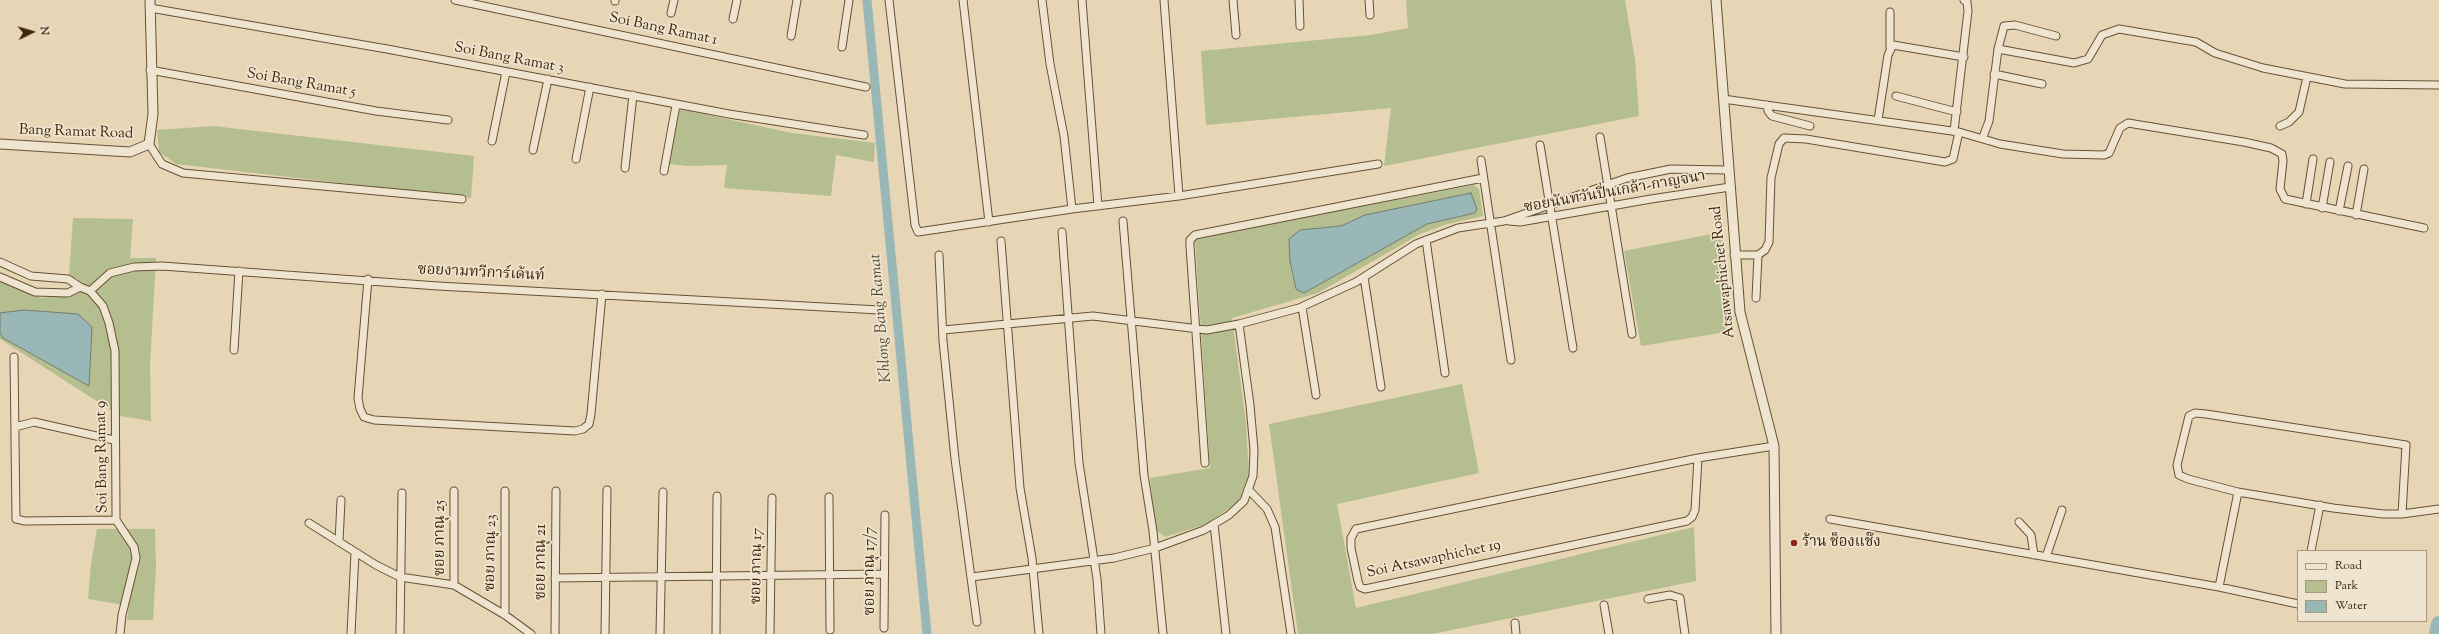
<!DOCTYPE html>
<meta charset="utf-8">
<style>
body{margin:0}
#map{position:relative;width:2439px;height:634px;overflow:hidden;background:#e7d6b6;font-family:"Sorts Mill Goudy",serif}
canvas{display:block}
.legend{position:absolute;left:2297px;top:550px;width:130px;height:72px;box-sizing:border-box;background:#efe4d0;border:1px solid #a89880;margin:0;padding:5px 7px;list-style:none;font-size:12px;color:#3e2509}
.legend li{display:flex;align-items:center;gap:8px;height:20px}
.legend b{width:20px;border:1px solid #a89880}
.north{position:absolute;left:12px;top:12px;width:40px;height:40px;-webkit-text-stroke:3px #efe4d0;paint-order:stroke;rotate:85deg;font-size:11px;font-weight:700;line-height:16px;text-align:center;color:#3e2509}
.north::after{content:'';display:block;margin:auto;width:14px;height:18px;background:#3e2509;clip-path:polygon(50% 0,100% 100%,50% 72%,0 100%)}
</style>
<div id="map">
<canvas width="2439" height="634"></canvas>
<ul class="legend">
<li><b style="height:5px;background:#efe4d0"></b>Road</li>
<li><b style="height:11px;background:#b4be8f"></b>Park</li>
<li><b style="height:11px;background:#99b7b6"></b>Water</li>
</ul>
<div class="north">N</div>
</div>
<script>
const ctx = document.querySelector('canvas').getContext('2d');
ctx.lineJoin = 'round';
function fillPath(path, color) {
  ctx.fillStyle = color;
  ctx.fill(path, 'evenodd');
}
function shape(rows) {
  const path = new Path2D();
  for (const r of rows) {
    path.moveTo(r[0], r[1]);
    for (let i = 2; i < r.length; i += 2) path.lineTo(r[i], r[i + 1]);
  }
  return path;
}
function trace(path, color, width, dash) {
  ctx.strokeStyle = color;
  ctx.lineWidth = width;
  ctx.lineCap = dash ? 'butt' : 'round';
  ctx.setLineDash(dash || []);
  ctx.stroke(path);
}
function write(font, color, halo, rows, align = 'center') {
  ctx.font = font + ' "Sorts Mill Goudy","Noto Serif Thai",serif';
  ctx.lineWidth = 3.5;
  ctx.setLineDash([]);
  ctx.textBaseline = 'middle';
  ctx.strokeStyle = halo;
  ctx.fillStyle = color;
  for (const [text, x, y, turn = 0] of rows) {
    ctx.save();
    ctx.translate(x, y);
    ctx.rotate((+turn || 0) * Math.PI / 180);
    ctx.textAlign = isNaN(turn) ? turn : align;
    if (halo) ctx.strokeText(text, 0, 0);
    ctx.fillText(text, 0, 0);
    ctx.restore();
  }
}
fillPath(shape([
 [1406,0,1625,0,1635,60,1639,116,1384,166,1391,108,1206,125,1201,51,1371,35,1408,28],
 [680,109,792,133,875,143,874,162,836,155,831,196,724,188,727,165,688,166,669,164],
 [213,126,474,156,471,198,176,164,159,152,157,130],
 [1474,185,1479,189,1483,216,1448,224,1420,234,1318,293,1232,318,1246,423,1249,476,1239,501,1207,524,1165,537,1156,530,1150,478,1210,468,1195,240,1201,237],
 [73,218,133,219,130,258,156,258,150,365,151,421,120,416,0,339,0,282,42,298,78,294,78,279,69,276],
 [1722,232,1732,331,1641,346,1624,251],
 [1462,384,1479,473,1337,504,1356,608,1694,527,1696,581,1432,634,1298,634,1269,424],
 [97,529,155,529,156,567,153,620,127,620,129,606,88,599,91,564]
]), '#b4be8f');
const water = shape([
 [1471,193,1477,209,1475,213,1427,224,1304,293,1296,289,1290,261,1289,239,1300,230,1341,226,1365,215,1471,193],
 [24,310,78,314,92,327,89,386,3,338,0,333,0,313,24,310]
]);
fillPath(water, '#99b7b6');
trace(water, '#757d71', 1);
trace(shape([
 [867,0,927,634]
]), '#99b7b6', 9);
trace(shape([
 [2437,634,2439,624]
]), '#99b7b6', 16);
const minor = shape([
 [455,0,866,87],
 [889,0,915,225,918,232,1072,209,1179,196,1378,164],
 [963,0,989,222],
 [1042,0,1050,64,1064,136,1072,209],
 [1082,0,1098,206],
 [1164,0,1179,196],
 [1233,0,1236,35],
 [1299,0,1300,26],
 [1369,0,1370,15],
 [615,1,615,0],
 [150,8,387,49,729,114,864,135],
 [671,13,674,0],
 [733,19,737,0],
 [791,36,797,0],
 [842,47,849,0],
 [1890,48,1890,12],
 [1998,49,2074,63,2088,59,2102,35,2119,29,2196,42,2215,53,2263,68,2345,84,2439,85],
 [150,70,376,111,448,120],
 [1994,74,2042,84],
 [1896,96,1957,112],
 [1723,99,1959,132,2000,144,2063,154,2104,155,2109,153,2120,128,2128,123,2244,142,2271,148,2282,154,2283,161,2280,189,2285,199,2424,228],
 [1767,105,1768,111,1772,116,1810,126],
 [1878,120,1888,55,1893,45,1964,57],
 [2280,126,2289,122,2299,112,2307,77],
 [1954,131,1968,11,1967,2,1964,0],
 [1600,137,1632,334],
 [1983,137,1989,121,1998,49,2004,26,2015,25,2056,36],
 [492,141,506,72],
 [149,144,162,164,183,173,462,199],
 [1540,145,1573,348],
 [533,150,548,79],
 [576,159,590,87],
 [1481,160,1511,360],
 [625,168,633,95],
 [664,171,676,105],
 [2306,204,2313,159],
 [2322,208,2330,162],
 [2339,211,2348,166],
 [2356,215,2364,169],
 [1123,221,1144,475,1153,531,1163,634],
 [1509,221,1520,222,1651,199,1730,187],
 [1062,232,1079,463,1097,579,1101,634],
 [1426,240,1445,373],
 [1001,241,1020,488,1032,558,1039,634],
 [939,255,943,341,955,459,977,622],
 [1734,255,1758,255,1765,250,1769,242,1771,178,1779,144,1784,138,1806,139,1945,162,1953,159,1959,132],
 [0,262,31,276,68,279,80,287,90,291,103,306,109,323,115,351,116,513,116,520,134,547,136,558,122,615,120,634],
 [0,277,35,292,68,293,80,287],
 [1364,277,1381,387],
 [368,279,358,398,360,409,364,417,374,420,575,431,583,429,589,424,591,414,602,294],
 [90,291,110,273,134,267,162,266,438,286,879,310],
 [1756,298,1758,255],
 [1302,307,1316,395],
 [943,330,1093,316,1207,330,1239,324,1299,308,1356,282,1416,244,1458,228,1504,221,1627,178,1671,169,1729,170],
 [234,350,239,271],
 [14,357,16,519,25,521,116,520],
 [15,427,34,422,114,440],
 [1698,458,1695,510,1692,517,1687,521,1365,589,1360,587,1358,581,1351,548,1351,538,1356,529,1698,458,1774,446],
 [1205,463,1190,246,1190,240,1195,235,1483,178],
 [1248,489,1267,509,1275,527,1291,634],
 [454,491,454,585],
 [829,497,830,630],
 [2402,514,2406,445,2206,414,2195,413,2189,416,2177,465,2179,475,2188,479,2238,492,2333,508,2383,514,2402,514,2439,509],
 [1830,519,2219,587,2298,604],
 [2019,522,2031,535,2034,555],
 [309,523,376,565,400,577,454,585,505,615,531,634],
 [1214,524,1226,634],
 [339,542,341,500],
 [2311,551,2320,505],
 [2046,557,2062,510],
 [972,577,1114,558,1155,548,1204,530,1229,515,1244,501,1253,476,1254,450,1250,405,1239,324],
 [555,578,884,574],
 [2219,587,2238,492],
 [1648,599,1670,595,1680,598,1685,634],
 [1604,605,1609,634],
 [505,615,505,491],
 [1515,623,1516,634],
 [884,628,885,515],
 [351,634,355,553],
 [400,634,402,493],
 [555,634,556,491],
 [605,634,607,490],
 [660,634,663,492],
 [716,634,717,496],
 [770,634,772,498]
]);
const tertiary = shape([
 [1716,0,1740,312,1774,446,1776,634],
 [0,144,130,152,149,144,153,114,150,0]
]);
trace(minor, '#685134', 9);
trace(tertiary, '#685134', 11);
trace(minor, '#efe4d0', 7);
trace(tertiary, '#efe4d0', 9);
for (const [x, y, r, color] of [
 [1794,543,4,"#8f2418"]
]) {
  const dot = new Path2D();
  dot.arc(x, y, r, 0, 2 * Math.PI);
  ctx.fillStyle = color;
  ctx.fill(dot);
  trace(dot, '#efe4d0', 1.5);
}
write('15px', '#3e2509', '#efe4d0', [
 ["Soi Bang Ramat 1",663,30,12],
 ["Soi Bang Ramat 3",509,59,11],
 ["Soi Bang Ramat 5",301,84,10],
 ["Bang Ramat Road",76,133,2],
 ["ซอยนันทวันปิ่นเกล้า-กาญจนา",1615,193,-10],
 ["Atsawaphichet Road",1724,272,-96],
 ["ซอยงามทวีการ์เด้นท์",481,274,3],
 ["Soi Bang Ramat 9",103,457,-91],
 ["ซอย ภาณุ 25",441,538,-90],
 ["ซอย ภาณุ 23",492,553,-89],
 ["Soi Atsawaphichet 19",1434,560,-12],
 ["ซอย ภาณุ 21",542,562,-90],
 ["ซอย ภาณุ 17",758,566,-89],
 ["ซอย ภาณุ 17/7",871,571,-90]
]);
write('15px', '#3e2509', '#efe4d0', [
 ["ร้าน ช็องแช๊ง",1802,543]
], 'left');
write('italic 16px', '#554a34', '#efe4d0', [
 ["Khlong Bang Ramat",882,318,-95]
]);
</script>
